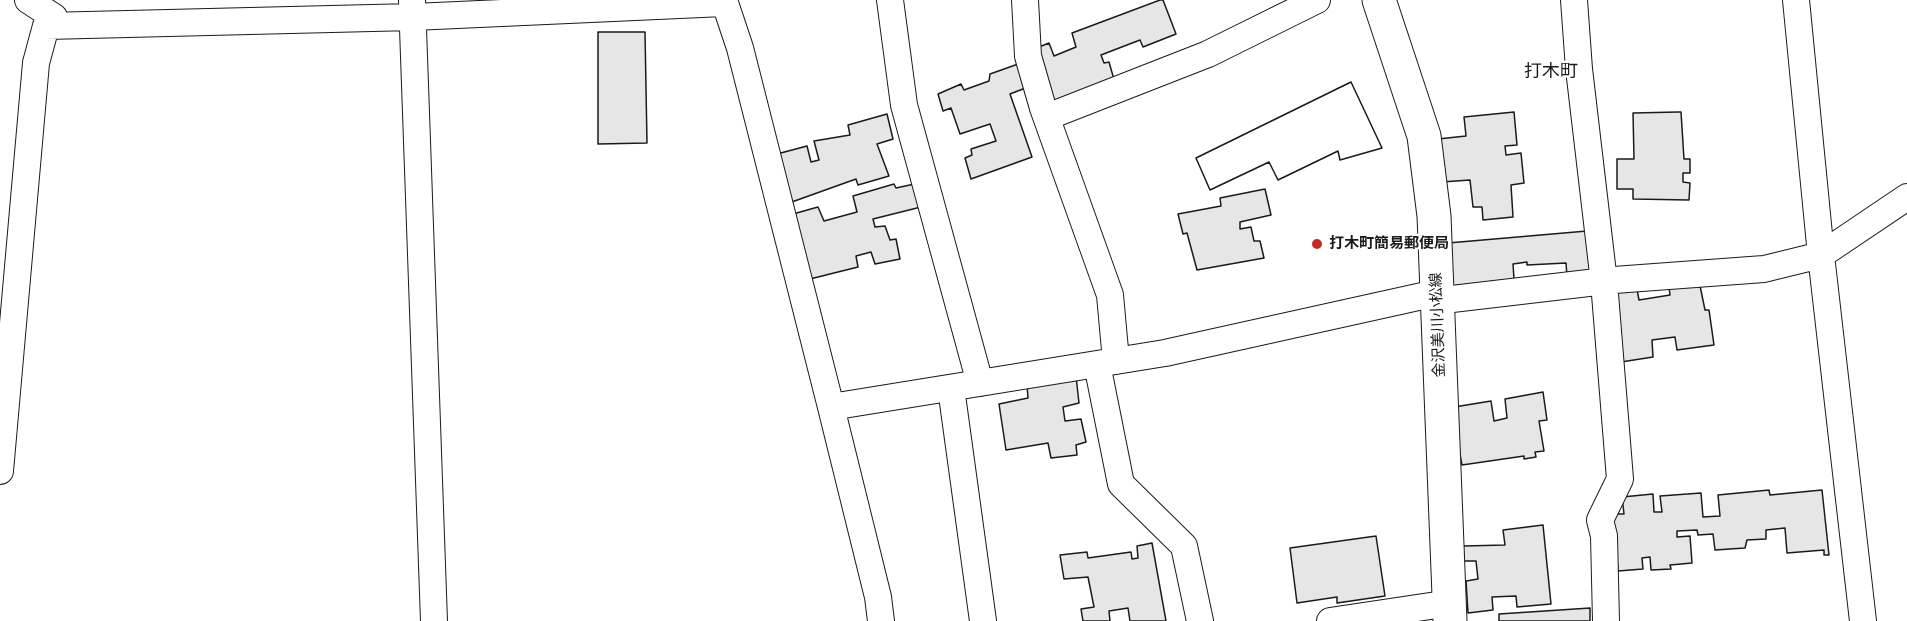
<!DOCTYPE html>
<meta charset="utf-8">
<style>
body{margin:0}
canvas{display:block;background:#fff}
</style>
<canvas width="1907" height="621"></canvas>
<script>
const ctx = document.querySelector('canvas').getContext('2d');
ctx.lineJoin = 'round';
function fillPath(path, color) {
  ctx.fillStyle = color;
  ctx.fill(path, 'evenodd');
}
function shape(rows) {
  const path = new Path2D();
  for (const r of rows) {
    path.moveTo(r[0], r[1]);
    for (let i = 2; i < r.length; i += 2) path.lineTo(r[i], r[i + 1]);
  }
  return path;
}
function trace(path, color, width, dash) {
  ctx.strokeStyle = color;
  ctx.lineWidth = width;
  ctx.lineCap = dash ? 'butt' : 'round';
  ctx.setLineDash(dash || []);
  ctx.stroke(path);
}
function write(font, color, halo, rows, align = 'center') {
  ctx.font = font + ' Montserrat,"Noto Sans JP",sans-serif';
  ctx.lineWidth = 4.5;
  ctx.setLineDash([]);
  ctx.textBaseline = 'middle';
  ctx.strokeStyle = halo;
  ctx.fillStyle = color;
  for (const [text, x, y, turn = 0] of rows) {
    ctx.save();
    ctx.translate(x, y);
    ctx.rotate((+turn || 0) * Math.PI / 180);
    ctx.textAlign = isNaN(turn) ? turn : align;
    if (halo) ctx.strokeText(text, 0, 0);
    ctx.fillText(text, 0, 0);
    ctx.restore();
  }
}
const building = shape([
 [1160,0,1163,0,1176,34,1143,47,1140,40,1101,55,1104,63,1109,62,1115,83,1055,106,1034,49,1049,43,1054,56,1076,47,1072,33,1160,0],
 [598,32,645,32,647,143,598,144,598,32],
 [1021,63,1028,87,1010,94,1032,157,971,179,965,158,972,155,971,149,996,141,990,124,960,134,951,108,943,111,938,94,961,84,964,90,989,81,990,74,1021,63],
 [1351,82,1382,148,1340,160,1338,151,1278,180,1269,162,1210,190,1196,158,1351,82],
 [1351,82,1382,148,1340,160,1338,151,1278,180,1269,162,1210,190,1196,158,1351,82],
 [1514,112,1517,145,1505,146,1506,155,1521,153,1524,183,1511,185,1513,217,1483,220,1482,207,1473,207,1470,180,1442,182,1438,139,1466,136,1464,117,1514,112],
 [1678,112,1681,112,1684,159,1690,159,1690,173,1683,173,1683,182,1690,183,1689,200,1633,199,1633,189,1617,189,1617,159,1634,159,1633,113,1678,112],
 [887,114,893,139,877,144,889,176,858,185,856,179,789,203,777,154,807,146,811,162,819,160,814,141,850,135,848,125,887,114],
 [919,183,925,206,873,219,875,227,885,226,890,240,896,239,900,259,875,264,871,252,856,256,858,267,810,279,793,214,818,207,824,221,857,212,853,196,894,184,896,188,919,183],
 [1265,189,1271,215,1240,222,1240,229,1251,227,1254,241,1260,241,1264,258,1197,270,1187,233,1183,234,1178,214,1221,206,1220,198,1265,189],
 [1587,231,1591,274,1567,277,1566,263,1527,265,1527,262,1513,264,1514,279,1453,286,1448,243,1587,231],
 [1698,276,1705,310,1709,310,1714,345,1677,350,1675,337,1652,340,1653,357,1621,362,1612,293,1637,289,1639,300,1670,295,1668,280,1698,276],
 [1076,376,1079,403,1063,407,1065,421,1081,419,1086,442,1076,445,1077,455,1051,458,1048,443,1006,450,999,404,1028,398,1027,385,1076,376],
 [1543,392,1547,420,1539,421,1544,451,1535,452,1536,457,1524,459,1524,456,1462,465,1455,429,1442,409,1491,401,1494,421,1507,418,1505,399,1543,392],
 [1769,490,1770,495,1822,490,1829,555,1824,555,1824,550,1787,553,1785,528,1766,530,1766,539,1747,540,1745,548,1715,550,1713,534,1698,535,1697,530,1677,531,1677,537,1690,536,1692,563,1670,565,1671,569,1651,570,1650,557,1642,558,1643,569,1618,571,1613,514,1624,514,1622,497,1653,494,1654,512,1662,512,1660,496,1701,493,1703,517,1720,516,1718,495,1769,490],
 [1543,525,1551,604,1517,607,1516,596,1492,597,1493,610,1468,613,1466,581,1478,579,1476,561,1464,561,1463,546,1505,545,1503,530,1543,525],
 [1376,536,1385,596,1337,603,1337,597,1297,603,1290,548,1376,536],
 [1152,543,1166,621,1130,621,1128,608,1109,611,1110,621,1083,621,1081,609,1094,607,1088,577,1064,579,1060,555,1087,552,1088,558,1131,552,1132,559,1138,558,1137,546,1152,543],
 [1590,608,1590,621,1499,621,1499,614,1590,608]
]);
fillPath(building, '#e6e6e6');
trace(building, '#1a1a1a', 1.5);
const minor = shape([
 [412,0,434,621],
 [724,0,740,48,831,407,878,597,881,621],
 [890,0,904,105,980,383],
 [1025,0,1028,56,1043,108,1110,295,1116,361],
 [1574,0,1579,69,1604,282,1620,479,1600,520,1604,536,1606,621],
 [1796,0,1821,255,1863,621],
 [46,26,413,17,724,3],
 [1047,117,1208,54,1317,0],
 [1436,305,1452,299,1614,280,1764,269,1821,255,1907,197],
 [1097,364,1121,484,1184,546,1200,621],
 [951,388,983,621],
 [831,407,1165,353,1436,293],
 [0,471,36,63,46,26,54,17,28,0],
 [1330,621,1450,603]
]);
const primary = shape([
 [1379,0,1424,136,1434,216,1450,621]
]);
trace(minor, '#1a1a1a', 28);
trace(primary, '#1a1a1a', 35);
trace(minor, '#fff', 26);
trace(primary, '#fff', 33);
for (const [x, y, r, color] of [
 [1317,244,6,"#c62828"]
]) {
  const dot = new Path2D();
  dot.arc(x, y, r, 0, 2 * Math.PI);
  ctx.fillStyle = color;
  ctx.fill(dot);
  trace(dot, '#fff', 2);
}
write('bold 15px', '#1a1a1a', '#fff', [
 ["打木町簡易郵便局",1329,244]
], 'left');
write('15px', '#1a1a1a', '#fff', [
 ["金沢美川小松線",1438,325,-92]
]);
write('18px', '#1a1a1a', '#fff', [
 ["打木町",1551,72]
]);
</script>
